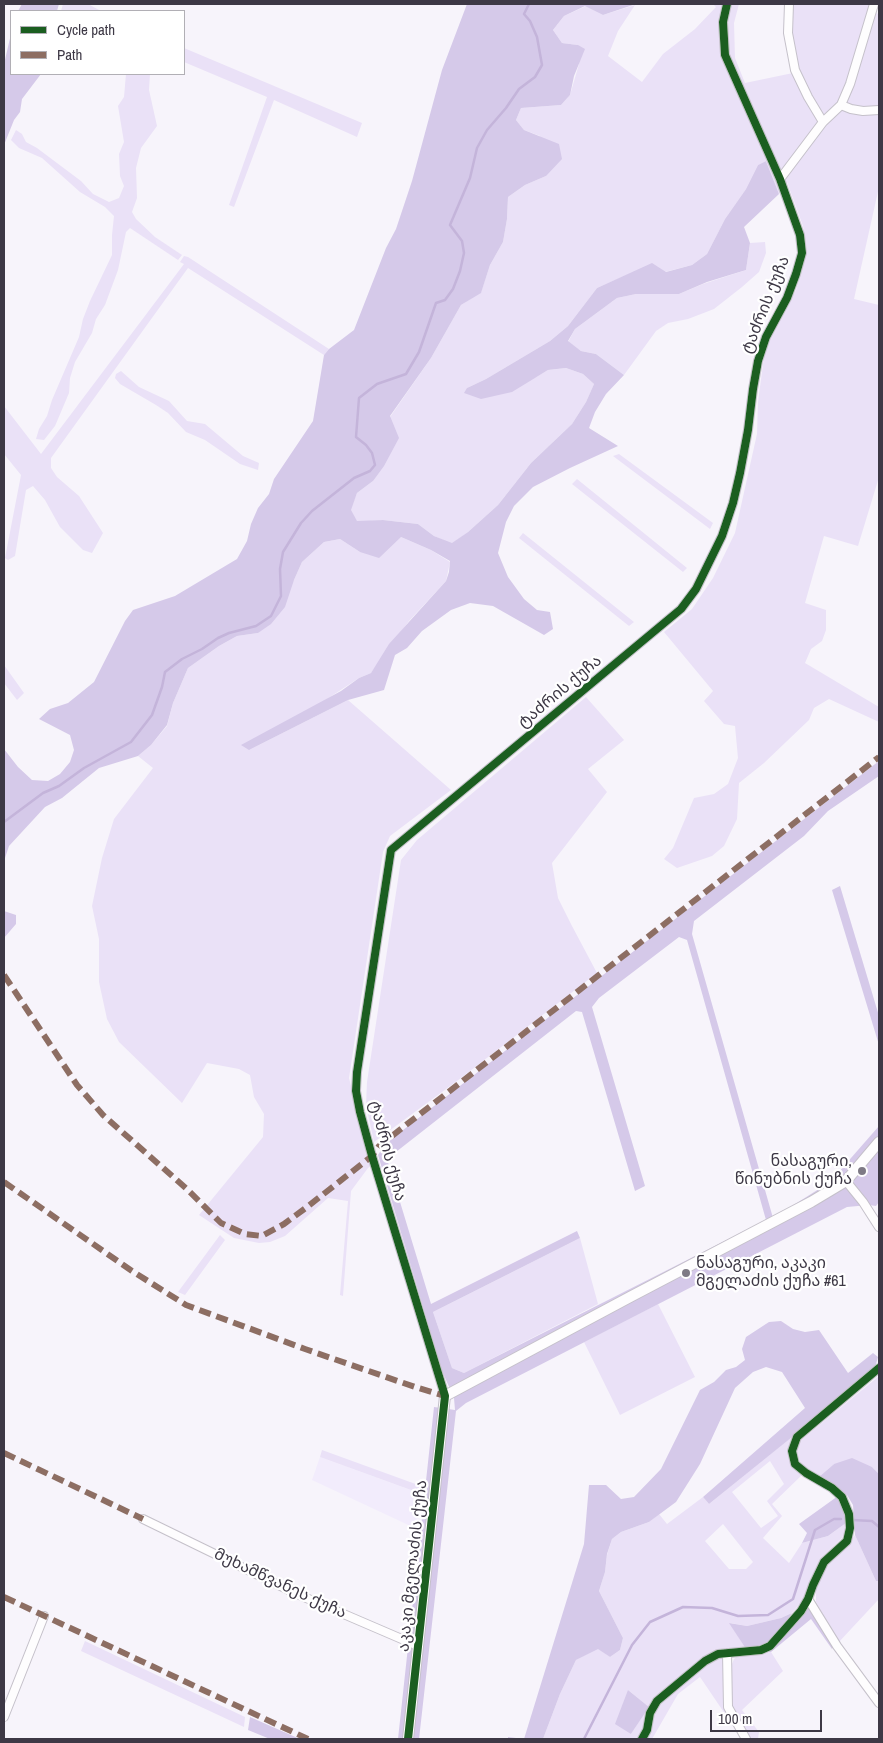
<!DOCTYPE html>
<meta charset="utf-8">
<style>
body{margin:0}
#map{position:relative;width:883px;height:1743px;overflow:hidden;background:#f7f4fb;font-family:"Archivo Narrow",sans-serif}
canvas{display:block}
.frame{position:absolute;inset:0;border:5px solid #3d3845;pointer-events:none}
.legend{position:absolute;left:10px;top:10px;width:175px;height:65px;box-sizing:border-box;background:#fff;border:1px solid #b1afb5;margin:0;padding:6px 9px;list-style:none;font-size:15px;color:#3d3845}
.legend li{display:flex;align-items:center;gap:10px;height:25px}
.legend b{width:25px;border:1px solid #b1afb5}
.scale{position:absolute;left:710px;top:1710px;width:112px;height:22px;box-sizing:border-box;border:2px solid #3d3845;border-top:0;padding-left:6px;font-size:15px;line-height:18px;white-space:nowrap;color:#3d3845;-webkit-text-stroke:4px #fff;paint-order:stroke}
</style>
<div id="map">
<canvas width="883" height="1743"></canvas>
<div class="frame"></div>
<ul class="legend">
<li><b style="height:6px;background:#1b5e20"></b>Cycle path</li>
<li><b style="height:6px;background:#8d6e63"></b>Path</li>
</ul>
<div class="scale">100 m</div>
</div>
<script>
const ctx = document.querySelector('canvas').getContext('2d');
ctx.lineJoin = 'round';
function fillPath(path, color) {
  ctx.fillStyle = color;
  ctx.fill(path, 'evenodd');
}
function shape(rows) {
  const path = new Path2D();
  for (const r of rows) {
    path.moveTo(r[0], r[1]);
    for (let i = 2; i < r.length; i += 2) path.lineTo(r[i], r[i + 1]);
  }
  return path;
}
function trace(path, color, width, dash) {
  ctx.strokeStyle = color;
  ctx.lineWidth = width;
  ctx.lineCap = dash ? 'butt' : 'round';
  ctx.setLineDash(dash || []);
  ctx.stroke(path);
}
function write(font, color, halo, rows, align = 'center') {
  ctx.font = font + ' "Archivo Narrow","Noto Sans Georgian",sans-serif';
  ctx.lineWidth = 4.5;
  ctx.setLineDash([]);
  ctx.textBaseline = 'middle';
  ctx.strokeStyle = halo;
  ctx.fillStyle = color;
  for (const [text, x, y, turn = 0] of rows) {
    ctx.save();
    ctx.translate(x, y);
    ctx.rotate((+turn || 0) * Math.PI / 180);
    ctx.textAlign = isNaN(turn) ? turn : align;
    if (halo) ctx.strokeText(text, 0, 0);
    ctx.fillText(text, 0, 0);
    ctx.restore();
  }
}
fillPath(shape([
 [320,1457,422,1494,417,1529,312,1480]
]), '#f2ecfc');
fillPath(shape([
 [63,4,88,4,101,11,61,11],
 [713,4,739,4,734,23,735,58,745,83,793,73,785,4,867,4,879,15,879,187,854,299,879,305,879,477,858,546,824,536,805,603,826,610,826,630,822,641,811,649,805,663,879,707,879,722,829,699,814,708,809,720,764,763,739,783,737,819,724,846,712,856,677,868,664,859,673,848,694,798,714,794,728,784,738,758,735,726,724,724,704,701,713,691,664,632,692,609,713,578,735,533,757,434,758,402,765,349,771,333,796,290,807,251,803,226,787,182,779,194,766,161,758,165,746,189,725,219,707,254,692,265,665,272,652,264,597,288,568,326,550,341,486,379,467,388,536,377,548,370,566,368,583,374,594,384,586,402,572,424,531,463,498,505,468,532,452,544,434,536,418,524,383,520,357,522,350,510,357,493,373,481,390,417,431,358,461,305,481,292,490,265,503,242,507,219,508,197,525,185,546,176,540,136,524,130,516,120,521,108,561,105,570,95,579,64,578,45,562,43,553,30,564,16,586,6,603,15,635,5,618,31,608,56,642,82,663,54,695,29,716,7],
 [184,48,362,123,357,137,274,100,234,207,229,205,267,97,184,62],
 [126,74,150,74,149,90,157,126,141,148,136,168,137,198,132,212,136,219,155,237,182,255,178,260,130,228,126,232,118,270,105,305,96,319,92,333,75,362,70,378,69,393,55,426,44,440,36,439,39,429,47,416,52,400,79,337,83,319,90,301,112,255,112,235,114,216,105,207,80,192,42,158,19,148,11,140,16,130,22,134,26,142,37,148,81,181,93,194,109,202,119,198,124,186,120,176,119,154,124,142,118,106,124,97],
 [765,242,766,253,759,272,742,287,714,309,688,319,668,323,656,331,624,375,596,354,581,351,568,342,575,329,617,298,636,294,679,294,703,284,746,270,750,243],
 [184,256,188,257,329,349,324,355,188,268,51,458,51,468,57,477,79,496,103,533,92,553,83,550,60,527,45,500,33,486,26,490,15,556,8,560,5,558,21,475,4,454,4,406,41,454,184,264,180,262],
 [121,371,139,387,169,401,187,421,205,424,243,456,259,463,258,470,240,464,205,440,186,432,168,413,156,405,120,384,115,378,116,374],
 [619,454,713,523,710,529,613,456],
 [577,479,687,568,683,572,572,484],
 [523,533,634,622,629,626,519,538],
 [401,537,431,550,450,562,446,581,409,621,371,673,359,678,249,750,348,700,451,790,390,836,383,852,349,1078,371,1166,368,1168,351,1191,343,1296,340,1295,348,1201,328,1198,285,1236,270,1242,259,1243,234,1238,199,1215,263,1137,264,1114,254,1097,250,1075,239,1069,207,1063,182,1103,119,1042,107,1019,99,982,99,939,92,906,102,858,114,819,153,768,138,756,151,745,167,726,173,703,188,668,219,646,237,636,258,633,294,580,302,562,324,542,340,539,360,552],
 [4,665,24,693,17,700,4,683],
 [586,697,624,740,588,769,607,792,552,863,558,898,572,926,597,973,461,1078,374,1142,366,1105,367,1082,401,860,417,840],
 [220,1235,225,1240,185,1295,178,1292],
 [580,1238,598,1304,464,1373,452,1368,433,1312],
 [658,1304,695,1377,620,1415,584,1342],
 [879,1376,879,1474,872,1467,834,1464,820,1476,803,1466,799,1460,797,1452,800,1441],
 [793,1436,789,1446,789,1458,793,1466,802,1475,772,1504,782,1516,763,1538,789,1563,802,1543,828,1536,846,1523,846,1529,842,1538,822,1557,802,1601,792,1613,781,1618,747,1626,730,1623,746,1649,721,1651,660,1695,649,1707,628,1690,631,1734,646,1711,643,1728,637,1739,543,1739,560,1694,576,1660,598,1648,610,1657,620,1650,623,1638,599,1591,605,1572,607,1555,612,1539,621,1532,649,1522,659,1514,667,1524,703,1497,709,1504],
 [770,1461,784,1484,767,1501,778,1516,761,1528,732,1492],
 [723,1524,753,1562,746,1569,729,1569,705,1541],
 [322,1450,421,1486,422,1494,320,1457],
 [855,1535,876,1581,879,1581,879,1599,838,1643,816,1602,816,1588,822,1572],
 [85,1641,245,1717,244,1727,81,1651],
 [771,1652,783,1671,742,1710,759,1732,758,1739,749,1739,729,1706,730,1669,734,1659,740,1653],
 [724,1656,725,1708,742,1739,700,1677,678,1694,652,1739,645,1739,653,1713,658,1703,706,1664,717,1657]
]), '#eae1f7');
fillPath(shape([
 [22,4,59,4,57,11,18,11],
 [467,4,636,4,603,15,585,6,564,16,553,30,562,43,578,45,585,49,574,76,570,95,561,105,521,108,516,120,524,130,559,144,562,159,546,176,525,185,508,197,507,219,503,242,490,265,481,293,461,305,431,358,390,416,399,438,384,466,373,481,357,493,351,510,357,521,383,520,418,524,434,536,452,543,468,532,498,505,531,463,572,424,586,402,594,384,583,374,566,368,548,370,512,392,481,399,464,393,467,388,486,379,550,341,568,326,597,288,652,263,666,272,692,265,707,254,725,219,746,189,758,165,766,161,779,194,744,227,750,243,746,270,707,282,679,294,636,294,617,298,575,329,568,341,581,351,596,354,624,375,606,394,595,412,589,428,618,446,570,468,533,487,514,506,506,522,498,553,508,577,524,599,537,610,550,612,553,629,544,635,493,606,470,603,451,610,422,631,407,648,395,655,384,690,348,700,249,750,241,745,341,691,359,678,371,673,389,644,446,581,449,572,450,561,431,550,401,537,379,558,360,552,340,539,324,542,302,562,294,580,285,607,271,624,258,633,237,636,219,646,188,668,173,703,167,725,151,745,138,756,99,768,62,798,45,807,9,846,4,861,4,749,18,767,32,780,48,781,60,774,70,762,74,750,70,735,39,719,50,709,68,703,94,682,125,621,133,610,175,596,237,559,247,541,251,524,258,508,269,494,274,479,313,421,324,355,329,349,354,330,386,248,396,229,412,181,442,70],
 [11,34,11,74,41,74,22,99,20,112,14,120,4,145,4,64],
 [879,761,879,776,828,811,804,836,694,921,692,934,773,1218,830,1182,879,1126,879,1202,876,1206,869,1205,847,1207,466,1403,456,1411,419,1739,398,1739,434,1407,455,1410,454,1398,442,1371,378,1155,385,1144],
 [679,937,687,940,766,1220,464,1373,452,1368,433,1312,580,1238,577,1231,431,1304,387,1159,576,1011,582,1012,635,1191,645,1186,592,1007,599,998],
 [840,886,879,1016,879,1045,832,890],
 [4,911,16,915,16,924,4,938],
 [781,1321,793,1329,805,1332,819,1330,848,1373,873,1353,878,1357,874,1371,709,1504,703,1497,805,1408,782,1372,766,1367,753,1372,735,1388,700,1464,676,1502,649,1522,621,1532,612,1539,607,1554,605,1572,599,1591,623,1638,620,1650,610,1657,598,1649,576,1660,560,1694,543,1739,508,1739,508,1737,524,1739,584,1544,589,1485,606,1485,621,1499,634,1497,661,1469,700,1390,714,1382,726,1370,736,1367,745,1360,742,1349,746,1337,769,1322],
 [852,1458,872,1467,879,1474,879,1581,876,1581,855,1535,853,1505,847,1495,820,1476,834,1464],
 [838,1496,845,1510,846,1523,828,1536,802,1543,807,1533,799,1524],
 [807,1608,813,1609,833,1646,832,1649,811,1619,771,1652,763,1652],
 [792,1613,775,1637,768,1644,757,1647,746,1649,729,1623,747,1626,781,1618],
 [628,1690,649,1707,631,1734,615,1724],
 [250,1717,300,1739,270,1739,248,1730]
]), '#d5c9e9');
trace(shape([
 [4,822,43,793,59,786,84,768,131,742,152,715,162,687,165,672,182,659,202,649,218,638,229,633,256,626,271,616,281,596,280,569,283,552,301,523,312,511,354,478,370,471,375,465,372,453,366,445,356,437,359,398,377,384,406,374,419,352,436,303,445,300,453,289,460,271,464,253,462,241,450,225,470,178,477,148,487,130,506,108,519,89,535,77,542,65,537,37,530,21,524,14,529,4],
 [852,1520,872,1521,879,1527],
 [584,1739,632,1645,650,1622,683,1607,712,1608,738,1616,768,1615,793,1599,815,1530,834,1519,841,1519]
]), '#c4b4da', 2.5);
const minor = shape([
 [789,4,788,33,795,70,808,97,823,122],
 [841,105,851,109,863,111,879,110],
 [780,179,823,122,841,105,850,84,874,4],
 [846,1181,863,1202,879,1227],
 [445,1396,372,1156,360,1112,356,1091,357,1072,391,850,681,609,696,589,722,536,733,503,740,473,748,430,753,389,758,361,766,337,787,298,796,274,802,253,800,235,780,179,725,55,723,22,727,4],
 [143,1519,297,1594,418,1646],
 [808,1599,837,1646,879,1703],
 [727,1653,728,1707,746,1739],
 [4,1717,44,1616],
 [642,1739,647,1730,650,1713,657,1701,705,1661,718,1654,761,1650,770,1646,801,1611,808,1599,813,1585,824,1562,847,1541,850,1528,849,1514,842,1497,832,1488,806,1473,795,1464,792,1451,797,1437,879,1368]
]);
const tertiary = shape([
 [408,1739,445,1396,630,1297,811,1202,846,1181,879,1142]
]);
trace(minor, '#c5c1ca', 10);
trace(tertiary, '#c5c1ca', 12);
trace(minor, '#fefdfe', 8);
trace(tertiary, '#fefdfe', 10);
trace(shape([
 [4,975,77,1085,103,1115,188,1190,221,1223,245,1234,262,1236,284,1224,307,1207,372,1156,379,1146,879,757],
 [4,1182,132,1271,186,1305,305,1349,415,1387,445,1396],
 [4,1453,143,1519],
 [4,1597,308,1739]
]), '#8d6e63', 6, [12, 6]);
trace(shape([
 [408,1739,445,1396,372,1156,360,1112,356,1091,357,1072,391,850,681,609,696,589,722,536,733,503,740,473,748,430,753,389,758,361,766,337,787,298,796,274,802,253,800,235,780,179,725,55,723,22,727,4],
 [642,1739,647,1730,650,1713,657,1701,705,1661,718,1654,761,1650,770,1646,801,1611,808,1599,813,1585,824,1562,847,1541,850,1528,849,1514,842,1497,832,1488,806,1473,795,1464,792,1451,797,1437,879,1368]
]), '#1b5e20', 8);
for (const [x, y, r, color] of [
 [862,1171,5,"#7e7a85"],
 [686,1273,5,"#7e7a85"]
]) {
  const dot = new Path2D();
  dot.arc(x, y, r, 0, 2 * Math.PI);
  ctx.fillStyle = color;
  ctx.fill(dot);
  trace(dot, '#fff', 2);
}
write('16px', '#3d3845', '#fff', [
 ["ტაძრის ქუჩა",766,305,-68],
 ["ტაძრის ქუჩა",560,692,-40],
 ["ტაძრის ქუჩა",387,1151,75],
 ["აკაკი მგელაძის ქუჩა",413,1566,-84],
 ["მუხამწვანეს ქუჩა",280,1584,25]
]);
write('16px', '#3d3845', '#fff', [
 ["ნასაგური,",852,1162],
 ["წინუბნის ქუჩა",852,1180],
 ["ნასაგური, აკაკი",696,1264,"left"],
 ["მგელაძის ქუჩა #61",696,1282,"left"]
], 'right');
</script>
